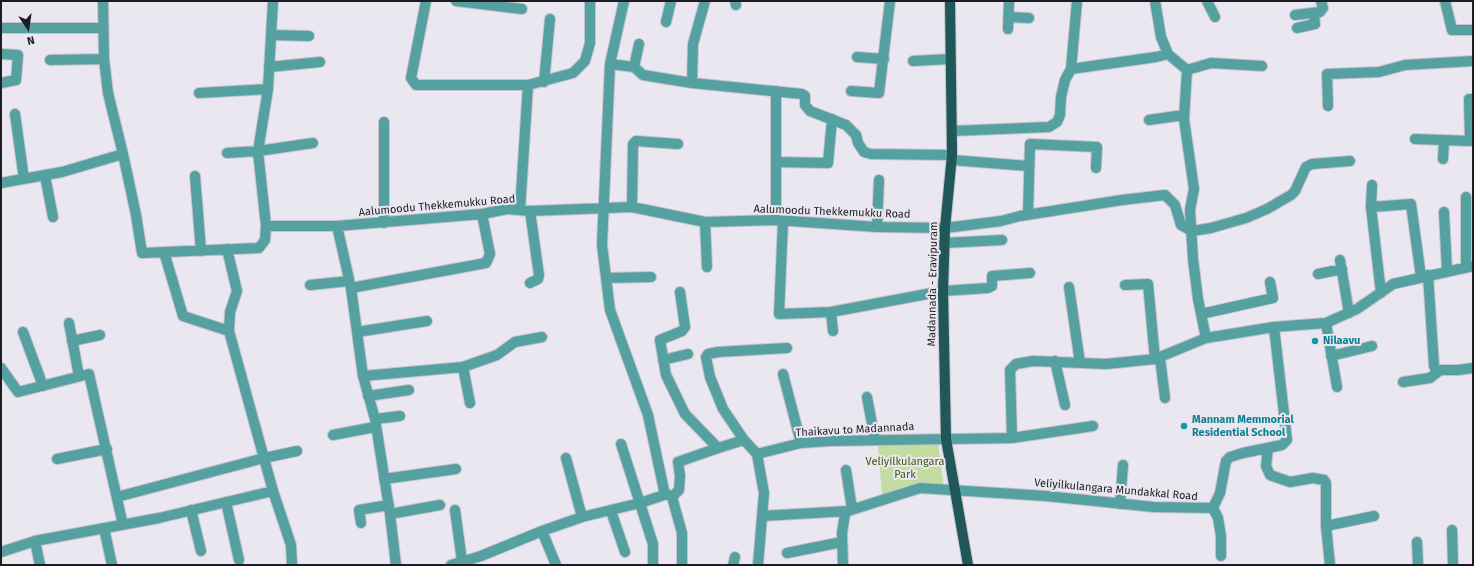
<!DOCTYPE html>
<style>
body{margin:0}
#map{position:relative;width:1474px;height:566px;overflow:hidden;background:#eae7f1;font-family:"Fira Sans",sans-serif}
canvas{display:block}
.frame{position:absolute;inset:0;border:2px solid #1e1d21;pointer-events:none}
.north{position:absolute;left:8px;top:8px;width:40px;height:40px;-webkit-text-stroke:3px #eae7f1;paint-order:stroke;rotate:167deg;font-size:11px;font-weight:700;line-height:16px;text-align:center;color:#1e1d21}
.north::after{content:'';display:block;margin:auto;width:14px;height:18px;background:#1e1d21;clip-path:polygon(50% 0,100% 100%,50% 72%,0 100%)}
</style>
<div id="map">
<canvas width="1474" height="566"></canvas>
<div class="frame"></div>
<div class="north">N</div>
</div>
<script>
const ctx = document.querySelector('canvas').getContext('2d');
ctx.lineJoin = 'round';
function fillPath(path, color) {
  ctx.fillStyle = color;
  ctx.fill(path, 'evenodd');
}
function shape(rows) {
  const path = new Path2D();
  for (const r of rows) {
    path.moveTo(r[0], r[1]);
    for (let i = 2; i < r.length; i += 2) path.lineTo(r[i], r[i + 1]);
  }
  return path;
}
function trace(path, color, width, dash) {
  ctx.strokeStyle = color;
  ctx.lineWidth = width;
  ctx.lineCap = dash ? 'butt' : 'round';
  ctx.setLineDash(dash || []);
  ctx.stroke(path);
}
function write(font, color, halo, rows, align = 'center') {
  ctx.font = font + ' "Fira Sans",sans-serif';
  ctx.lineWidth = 4;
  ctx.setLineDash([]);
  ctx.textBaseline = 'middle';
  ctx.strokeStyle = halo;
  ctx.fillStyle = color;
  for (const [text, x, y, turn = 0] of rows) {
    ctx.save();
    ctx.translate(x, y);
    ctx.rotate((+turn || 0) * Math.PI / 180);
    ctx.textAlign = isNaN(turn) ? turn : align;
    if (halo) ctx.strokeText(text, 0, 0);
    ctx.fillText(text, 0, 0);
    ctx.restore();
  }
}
fillPath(shape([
 [938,443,944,487,882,496,878,444]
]), '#c3dca1');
const minor = shape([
 [103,1,104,59,108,93,123,154],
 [273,1,268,89,258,151,266,226,337,226,482,214,507,209,530,211,632,207,705,222,776,220,877,227,945,228,1001,221,1020,216,1122,200,1165,195,1175,205,1181,225,1192,231,1211,228,1246,218,1267,209,1291,195,1295,191,1306,167,1312,164,1350,161],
 [426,1,411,78,416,85,528,85,573,73,585,61,590,43,590,1],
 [456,1,522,9],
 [624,1,610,64,602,245,610,310,648,415,665,495],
 [735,1,736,5],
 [1155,1,1161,37,1168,54,1187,70,1184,119,1194,189,1190,210,1193,259,1198,299,1206,338],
 [1207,1,1215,17],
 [1445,1,1452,30,1473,30],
 [1295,15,1320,12,1323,8,1321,1],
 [1009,17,1029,18],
 [666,22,671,1],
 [1,28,103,28],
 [1297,28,1315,24,1314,14],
 [1008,29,1009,1],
 [271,35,309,36],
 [1,54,18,55,16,80,1,83],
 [857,57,884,59],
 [50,60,104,59],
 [913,61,950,59],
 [610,64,634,67,643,75,692,83,802,94,805,96,805,105,810,111,846,125,856,135,858,143,864,152,871,154,952,155],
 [269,67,320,62],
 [634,67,639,44],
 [1071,69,1156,57,1168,54],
 [1187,70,1211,63,1262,66],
 [544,82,550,19],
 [692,83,693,44,705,1],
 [851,91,879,93,890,1],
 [199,93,268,89],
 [1328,106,1327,74,1379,72,1405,65,1473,61],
 [15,114,24,179],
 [1149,120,1184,115],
 [384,122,384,223],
 [952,131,1049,127,1057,122,1060,115,1061,97,1065,80,1071,69,1077,1],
 [1415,139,1470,141,1469,99,1473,99],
 [227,153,258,151,313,143],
 [1443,159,1444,140],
 [952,160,1028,166],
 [776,162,828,163,832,119],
 [45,176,53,217],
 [195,176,201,251],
 [1,183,62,172,123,154,136,215,142,253,259,248,265,240,266,226],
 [1372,185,1371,207,1381,293],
 [632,207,633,144,636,141,678,144],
 [1371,207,1411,204,1421,277],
 [520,210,528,85],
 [1444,212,1447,271],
 [1028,214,1030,144,1097,147,1096,168],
 [776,220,776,91],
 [783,221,779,314,831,312,943,291,988,288,992,286,992,276,1030,273],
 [705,222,707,267],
 [337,226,351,288,363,376,375,419,390,514,396,565],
 [877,227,879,180],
 [944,243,1002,240],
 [227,249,237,291,230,312,229,331,273,491,291,545,292,565],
 [164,252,183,316,229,331],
 [1340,260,1349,313],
 [1466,267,1466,197],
 [1318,274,1342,269],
 [1428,275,1434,366,1436,370,1458,370,1473,368],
 [606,278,651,277],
 [530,283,538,279,539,275,530,211],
 [310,285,349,281],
 [1125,285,1148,284,1155,359],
 [1069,287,1080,363],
 [351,288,486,263,490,254,482,214],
 [680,292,685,327,682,331,660,340,666,375,685,414,718,448,744,440,757,454],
 [831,312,833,331],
 [1201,314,1273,298,1270,282],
 [69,323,79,376],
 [1326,323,1337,387],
 [23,332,43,386],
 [357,332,427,321],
 [72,341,100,335],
 [1331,356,1372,346],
 [1160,358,1165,398],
 [663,360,688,354],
 [1055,361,1065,405],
 [463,367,470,403],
 [1,368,18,392,89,374,123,525],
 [783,374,801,443],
 [363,376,463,367,497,355,515,342,542,337],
 [1403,382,1430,378,1439,371],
 [368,396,409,390],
 [867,397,875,440],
 [375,419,400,416],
 [333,435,375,427],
 [1012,438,1093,426],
 [744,440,723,409,710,377,706,357,708,354,718,352,787,348],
 [621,444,653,544,653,565],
 [1268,448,1266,466,1270,475,1290,482,1313,478,1324,480,1326,483,1326,526,1330,565],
 [566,458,582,517],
 [57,459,107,449],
 [846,470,852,509],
 [384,479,456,469],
 [117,497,264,458,297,451],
 [672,497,679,490,680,476,678,462,718,448],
 [226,502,239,560],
 [1120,504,1123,465],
 [1213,508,1218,518,1221,536,1221,556],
 [191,510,201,551],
 [455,510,462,561],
 [611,511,625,552],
 [390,514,440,505],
 [762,516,848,511],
 [361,523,359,510,389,505],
 [1326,526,1374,516],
 [104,528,112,565],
 [1452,530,1453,565],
 [542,531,556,565],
 [35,541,40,565],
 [1417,542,1418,565],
 [1,552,35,541,159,518,273,491],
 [787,553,842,542],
 [451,565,481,556,542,531,582,517,640,503,667,494,672,497,682,533,682,565],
 [733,565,735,557],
 [758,565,764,493,757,454,801,443,830,441,1012,438,1010,370,1016,364,1033,361,1106,364,1155,359,1206,338,1274,327,1326,323,1357,309,1393,284,1473,266],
 [843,565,842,533,845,514,848,511,920,488,1046,496,1154,507,1213,508,1220,493,1226,461,1230,457,1243,453,1282,445,1287,440,1274,327]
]);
const major = shape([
 [950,1,952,155,945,228,943,291,946,439,968,565]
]);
trace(minor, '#c5c3cc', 12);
trace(major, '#c5c3cc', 12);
trace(minor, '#55a1a2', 10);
trace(major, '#205758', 10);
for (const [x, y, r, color] of [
 [1315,341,4,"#0f9aa8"],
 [1184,426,4,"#0f9aa8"]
]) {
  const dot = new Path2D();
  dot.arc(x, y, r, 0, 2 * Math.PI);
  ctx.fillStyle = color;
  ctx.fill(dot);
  trace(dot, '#eae7f1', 1.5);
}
write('11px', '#1e1d21', '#eae7f1', [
 ["Aalumoodu Thekkemukku Road",437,206,-5],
 ["Aalumoodu Thekkemukku Road",832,212,2],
 ["Madannada - Eravipuram",933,284,-89],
 ["Thaikavu to Madannada",855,430,-3],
 ["Veliyilkulangara Mundakkal Road",1116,490,5]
]);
write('bold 11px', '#0d838f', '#eae7f1', [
 ["Nilaavu",1323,341],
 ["Mannam Memmorial",1192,420],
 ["Residential School",1192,433]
], 'left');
write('11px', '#425c04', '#eae7f1', [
 ["Veliyilkulangara",905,462],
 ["Park",905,475]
]);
</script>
